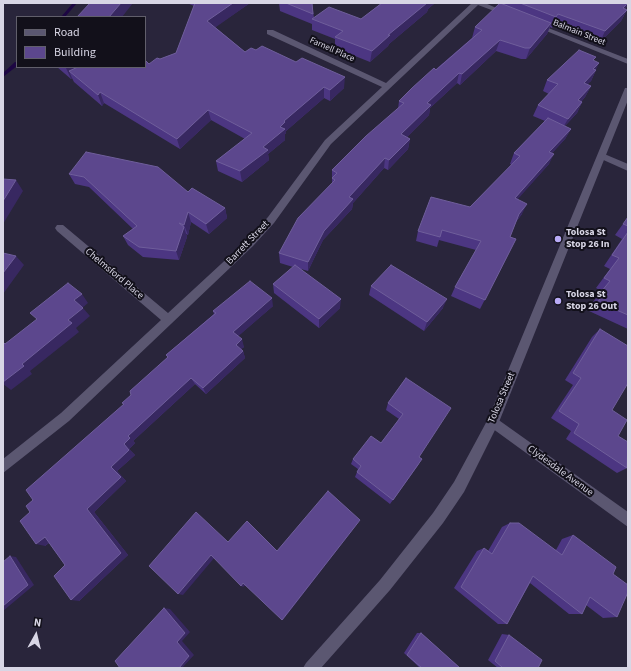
<!DOCTYPE html>
<style>
body{margin:0}
#map{position:relative;width:631px;height:671px;overflow:hidden;background:#29253b;font-family:"Source Sans 3",sans-serif}
canvas{display:block}
.frame{position:absolute;inset:0;border:4px solid #d8d6e5;pointer-events:none}
.legend{position:absolute;left:16px;top:16px;width:130px;height:52px;box-sizing:border-box;background:#12101a;border:1px solid #615f6b;margin:0;padding:5px 7px;list-style:none;font-size:12px;color:#d8d6e5}
.legend li{display:flex;align-items:center;gap:8px;height:20px}
.legend b{width:20px;border:1px solid #615f6b}
.north{position:absolute;left:16px;top:615px;width:40px;height:40px;-webkit-text-stroke:3px #12101a;paint-order:stroke;rotate:8deg;font-size:11px;font-weight:700;line-height:16px;text-align:center;color:#d8d6e5}
.north::after{content:'';display:block;margin:auto;width:14px;height:18px;background:#d8d6e5;clip-path:polygon(50% 0,100% 100%,50% 72%,0 100%)}
</style>
<div id="map">
<canvas width="631" height="671"></canvas>
<div class="frame"></div>
<ul class="legend">
<li><b style="height:5px;background:#5b5771"></b>Road</li>
<li><b style="height:11px;background:#5c478d"></b>Building</li>
</ul>
<div class="north">N</div>
</div>
<script>
const ctx = document.querySelector('canvas').getContext('2d');
ctx.lineJoin = 'round';
function shape(rows) {
  const path = new Path2D();
  for (const r of rows) {
    path.moveTo(r[0], r[1]);
    for (let i = 2; i < r.length; i += 2) path.lineTo(r[i], r[i + 1]);
  }
  return path;
}
function fillPath(path, color) {
  ctx.fillStyle = color;
  ctx.fill(path, 'evenodd');
}
function trace(path, color, width, dash) {
  ctx.strokeStyle = color;
  ctx.lineWidth = width;
  ctx.lineCap = dash ? 'butt' : 'round';
  ctx.setLineDash(dash || []);
  ctx.stroke(path);
}
function write(font, color, halo, rows, align = 'center') {
  ctx.font = font + ' "Source Sans 3",sans-serif';
  ctx.lineWidth = 4;
  ctx.setLineDash([]);
  ctx.textBaseline = 'middle';
  ctx.strokeStyle = halo;
  ctx.fillStyle = color;
  for (const [text, x, y, turn = 0] of rows) {
    ctx.save();
    ctx.translate(x, y);
    ctx.rotate((+turn || 0) * Math.PI / 180);
    ctx.textAlign = isNaN(turn) ? turn : align;
    if (halo) ctx.strokeText(text, 0, 0);
    ctx.fillText(text, 0, 0);
    ctx.restore();
  }
}
fillPath(shape([
 [73,3,77,3,65,17,61,17,73,3],
 [15,62,17,62,17,66,3,77,3,73,15,62]
]), '#1d0643');
fillPath(shape([
 [602,153,628,164,628,171,599,158,598,156,602,153]
]), '#5b5771');
fillPath(shape([
 [472,3,485,3,510,14,505,15,478,5,331,144,274,223,253,246,69,421,3,473,3,459,61,413,161,320,57,231,55,228,57,225,63,225,168,313,247,240,268,217,325,140,382,87,267,34,267,30,273,30,386,83,472,3],
 [534,24,538,24,628,59,628,64,534,26,534,24],
 [493,416,628,512,628,527,489,426,487,422,489,418,493,416]
]), '#5b5771');
fillPath(shape([
 [625,88,628,88,628,100,499,422,464,492,443,523,390,590,321,668,303,668,306,663,380,580,433,513,454,482,488,419,625,88]
]), '#5b5771');
fillPath(shape([
 [187,3,250,3,215,27,245,52,344,88,330,101,324,98,286,131,286,133,285,134,285,140,268,154,269,160,242,182,218,171,216,161,245,139,211,120,180,149,104,103,102,106,74,82,72,78,71,79,57,67,145,67,149,64,176,53,194,6],
 [279,3,312,3,314,18,361,19,382,3,435,3,428,9,427,12,389,44,388,46,370,62,335,48,335,39,312,30,312,24,280,11],
 [504,3,628,3,628,4,625,9,627,10,621,21,600,42,554,25,552,28,550,27,547,34,526,59,521,59,496,51,460,85,457,83,430,108,429,115,407,137,410,139,408,149,388,170,384,168,353,203,352,209,323,240,308,271,301,269,340,308,319,328,274,293,273,284,293,267,280,263,279,253,332,183,332,170,398,109,399,101,472,38,475,27,503,4],
 [594,61,596,70,591,81,587,84,591,86,585,97,581,102,582,102,577,113,565,126,571,129,565,139,552,153,549,164,517,199,522,214,516,222,510,237,516,239,480,309,451,296,455,287,476,250,439,240,437,247,416,241,418,231,470,207,512,165,510,164,514,153,545,121,533,116,538,105,549,94,543,91,547,80],
 [69,174,188,192,225,208,227,218,209,234,191,222,188,235,186,234,187,237,179,260,143,257,128,245,123,236,133,229,89,187,75,184],
 [628,217,628,329,589,311,595,303,593,302,601,291,596,288,610,269,604,266,622,239,615,235],
 [371,286,443,308,424,331,369,295],
 [273,306,238,336,244,347,241,349,243,351,245,358,206,394,195,384,133,441,135,443,129,449,135,455,117,471,126,481,94,512,128,555,79,601,65,565,49,543,45,546,30,512,33,500,124,404,131,395,168,357,166,355,214,314,213,311],
 [600,329,612,410,618,436,627,468,617,473,566,439,571,431,551,418,573,385,565,380,592,337],
 [406,378,419,457,419,464,390,504,355,477,357,472,358,469,351,464,353,459,381,443,399,419,386,410,388,403],
 [510,523,556,550,562,539,573,535,613,574,617,617,603,618,586,605,582,614,569,614,530,583,507,624,498,624,454,588,477,551,484,548,488,551,502,527],
 [417,633,421,633,460,668,420,668,404,653],
 [502,634,509,635,538,668,498,668,488,660]
]), '#4c3682');
fillPath(shape([
 [121,3,133,3,122,17,109,17],
 [233,3,250,3,209,32,207,21],
 [426,3,435,3,428,9,427,12,389,44,388,46,370,62,372,51,388,35],
 [625,3,628,3,628,4,623,13,627,10,621,21,600,42,605,31],
 [558,14,554,25,552,28,556,17],
 [551,23,547,34,526,59,530,48],
 [500,40,496,51,460,85,462,74],
 [599,63,591,81,578,94,584,83,593,69],
 [67,67,81,67,69,71,72,78,71,79,66,68],
 [459,73,457,83,430,108,429,115,399,145,401,134,427,103],
 [345,77,344,88,330,101,330,90],
 [591,86,585,97,573,111,578,100],
 [324,87,324,98,286,131,286,133,285,134,285,140,268,154,269,160,242,182,240,171,263,147,284,121],
 [100,92,104,103,102,106,98,95],
 [582,102,577,113,562,129,568,119],
 [208,110,211,120,180,149,177,139],
 [571,129,565,139,544,162,549,152],
 [410,139,408,149,388,170,389,160],
 [554,154,549,164,510,208,515,198],
 [385,158,384,168,353,203,352,209,323,240,308,271,308,262,324,231,349,197],
 [16,180,23,191,3,224,3,201],
 [527,204,522,214,514,224,519,214],
 [225,208,227,218,209,234,206,224],
 [188,212,191,222,188,235,184,225],
 [184,227,187,237,179,260,176,251],
 [16,256,24,265,3,294,3,273],
 [82,294,88,303,81,309,74,300],
 [272,298,273,306,235,339,233,332],
 [341,299,340,308,319,328,319,319],
 [447,299,443,308,424,331,427,322],
 [83,308,90,316,76,328,79,332,30,371,32,374,11,390,3,384,3,382,22,364,68,320],
 [242,339,244,347,238,352,236,345],
 [243,351,245,358,206,394,203,388],
 [191,378,195,384,133,441,135,443,129,449,135,455,117,471,126,481,94,512,128,555,79,601,71,600,87,509,111,467,128,436],
 [360,520,358,523,283,620,282,620],
 [45,537,53,539,45,546,36,544],
 [211,555,215,557,183,595,178,594],
 [10,556,16,557,34,585,3,611,3,606],
 [243,583,246,585,243,587,241,586],
 [164,608,170,609,190,632,182,641,194,655,182,668,179,668,177,642]
]), '#382861');
const building = shape([
 [90,3,121,3,109,17,77,17,90,3],
 [195,3,233,3,207,21,245,52,251,48,256,50,262,46,296,62,302,58,345,77,330,90,324,87,284,121,285,122,280,127,285,129,263,147,268,150,240,171,216,161,252,133,208,110,177,139,100,92,98,95,69,71,78,67,145,67,145,60,149,64,157,58,160,59,176,53,195,3],
 [286,3,312,3,313,14,286,3],
 [382,3,427,3,388,35,390,35,372,51,335,37,343,31,312,19,329,7,361,19,382,3],
 [500,3,551,23,530,48,525,48,500,40,462,74,459,73,427,103,431,105,401,134,410,139,389,160,385,158,349,197,353,199,324,231,308,262,279,253,298,218,335,180,332,178,337,173,332,170,366,136,404,103,399,101,412,88,434,68,436,70,482,30,475,27,500,3],
 [520,3,628,3,623,8,627,10,605,31,558,14,556,17,520,3],
 [579,50,596,57,593,60,599,63,593,69,596,70,584,83,591,86,578,100,582,102,568,119,538,105,558,84,547,80,579,50],
 [548,118,571,129,549,152,554,154,515,198,527,204,519,214,510,237,516,239,485,300,455,287,481,241,442,230,440,237,418,231,431,197,470,207,520,156,514,153,548,118],
 [86,152,158,167,188,192,192,188,225,208,206,224,188,212,184,225,179,223,184,227,176,251,139,247,123,236,137,226,84,177,69,174,86,152],
 [3,179,16,180,3,201,3,179],
 [628,217,628,226,623,224,628,217],
 [628,232,628,315,598,302,603,293,601,292,610,281,604,278,619,258,612,255,628,232],
 [3,253,16,256,3,273,3,253],
 [295,265,341,299,319,319,273,284,295,265],
 [391,265,447,299,427,322,371,286,391,265],
 [250,281,272,298,233,332,242,339,236,345,243,351,203,388,191,378,128,436,130,438,124,444,129,450,111,467,121,477,87,509,121,553,71,600,54,576,65,565,45,537,36,544,20,521,30,512,26,506,33,500,26,490,124,404,122,403,131,395,130,391,168,357,166,355,216,313,213,311,250,281],
 [68,283,82,294,74,300,83,308,68,320,72,323,22,364,24,366,3,382,3,342,5,344,37,319,30,313,68,283],
 [600,329,628,346,628,383,612,410,627,420,618,436,628,442,627,468,574,433,579,424,559,411,581,378,573,373,600,329],
 [406,378,451,408,419,457,422,459,393,500,357,472,361,466,353,459,371,436,381,443,403,414,388,403,406,378],
 [328,491,360,520,282,620,243,583,241,586,211,555,178,594,149,566,196,512,228,542,247,521,277,551,328,491],
 [510,523,519,523,562,555,573,535,616,567,613,574,628,585,628,592,617,617,590,597,582,614,533,576,507,624,461,587,484,548,492,554,510,523],
 [10,556,28,585,3,606,3,562,10,556],
 [164,608,185,633,177,642,189,656,179,668,120,668,115,661,164,608],
 [421,633,460,668,422,668,407,655,421,633],
 [509,635,542,660,538,668,503,668,495,661,509,635]
]);
fillPath(building, '#5c478d');
trace(building, '#6f5e9b', 1);
for (const [x, y, r, color] of [
 [558,239,4,"#b9abf7"],
 [558,301,4,"#b9abf7"]
]) {
  const dot = new Path2D();
  dot.arc(x, y, r, 0, 2 * Math.PI);
  ctx.fillStyle = color;
  ctx.fill(dot);
  trace(dot, '#12101a', 1.5);
}
write('9px', '#d8d6e5', '#12101a', [
 ["Balmain Street",579,33,22],
 ["Farnell Place",332,50,24]
]);
write('bold 10px', '#d8d6e5', '#12101a', [
 ["Tolosa St",566,233],
 ["Stop 26 In",566,245],
 ["Tolosa St",566,295],
 ["Stop 26 Out",566,307]
], 'left');
write('10px', '#d8d6e5', '#12101a', [
 ["Barrett Street",248,243,-46],
 ["Chelmsford Place",114,274,40],
 ["Tolosa Street",502,398,-67],
 ["Clydesdale Avenue",560,471,36]
]);
</script>
